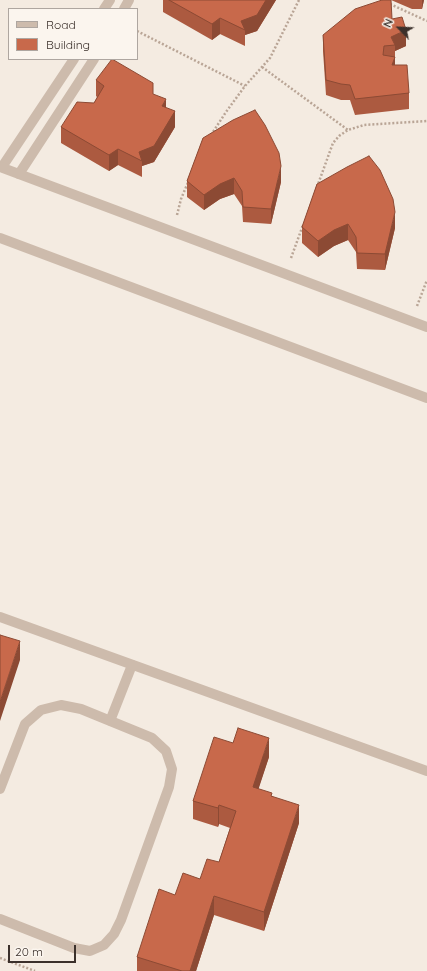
<!DOCTYPE html>
<style>
body{margin:0}
#map{position:relative;width:427px;height:971px;overflow:hidden;background:#f4ebe1;font-family:Quicksand,sans-serif}
canvas{display:block}
.legend{position:absolute;left:8px;top:8px;width:130px;height:52px;box-sizing:border-box;background:#fbf5ee;border:1px solid #aea6a0;margin:0;padding:5px 7px;list-style:none;font-size:12px;color:#3b302b}
.legend li{display:flex;align-items:center;gap:8px;height:20px}
.legend b{width:20px;border:1px solid #aea6a0}
.north{position:absolute;left:379px;top:8px;width:40px;height:40px;-webkit-text-stroke:3px #fbf5ee;paint-order:stroke;rotate:294deg;font-size:11px;font-weight:700;line-height:16px;text-align:center;color:#3b302b}
.north::after{content:'';display:block;margin:auto;width:14px;height:18px;background:#3b302b;clip-path:polygon(50% 0,100% 100%,50% 72%,0 100%)}
.scale{position:absolute;left:8px;top:945px;width:68px;height:18px;box-sizing:border-box;border:2px solid #3b302b;border-top:0;padding-left:5px;font-size:12px;line-height:14px;white-space:nowrap;color:#3b302b;-webkit-text-stroke:3px #fbf5ee;paint-order:stroke}
</style>
<div id="map">
<canvas width="427" height="971"></canvas>
<ul class="legend">
<li><b style="height:5px;background:#cdbbac"></b>Road</li>
<li><b style="height:11px;background:#c8694b"></b>Building</li>
</ul>
<div class="north">N</div>
<div class="scale">20 m</div>
</div>
<script>
const ctx = document.querySelector('canvas').getContext('2d');
ctx.lineJoin = 'round';
function shape(rows) {
  const path = new Path2D();
  for (const r of rows) {
    path.moveTo(r[0], r[1]);
    for (let i = 2; i < r.length; i += 2) path.lineTo(r[i], r[i + 1]);
  }
  return path;
}
function trace(path, color, width, dash) {
  ctx.strokeStyle = color;
  ctx.lineWidth = width;
  ctx.lineCap = dash ? 'butt' : 'round';
  ctx.setLineDash(dash || []);
  ctx.stroke(path);
}
function fillPath(path, color) {
  ctx.fillStyle = color;
  ctx.fill(path, 'evenodd');
}
trace(shape([
 [390,4,427,21],
 [137,31,245,86],
 [262,67,348,130],
 [211,135,226,112,245,86,270,58,299,0],
 [317,187,333,143,339,136,348,130,364,125,427,121],
 [177,215,181,199,189,180],
 [291,258,303,225],
 [417,306,427,280],
 [0,958,35,971]
]), '#b9a596', 2.5, [2, 2]);
trace(shape([
 [110,721,132,665],
 [0,789,25,724,41,710,61,705,81,709,152,738,166,751,172,769,169,787,121,920,114,934,104,945,90,951,74,948,0,919]
]), '#cdbbac', 10);
trace(shape([
 [104,9,110,0],
 [124,9,129,0],
 [2,167,74,59],
 [19,174,94,59],
 [0,617,427,771]
]), '#cdbbac', 10);
trace(shape([
 [0,167,427,327],
 [0,238,427,398]
]), '#cdbbac', 10);
fillPath(shape([
 [163,0,276,0,257,31,245,35,245,46,220,34,212,40,163,12],
 [391,0,424,0,422,9,412,9],
 [392,19,406,46,395,51,395,65,409,93,409,109,355,115,350,100,341,100,326,95,323,51,323,35],
 [96,80,153,95,166,108,175,127,154,162,142,166,142,177,118,165,109,171,61,143,61,127,94,103,97,97,96,96],
 [203,138,281,182,271,224,243,222,242,206,234,194,220,199,204,210,187,197,187,181],
 [317,184,395,228,385,270,357,269,356,252,348,240,334,246,318,257,302,243,302,227],
 [233,743,269,757,258,789,272,796,299,823,264,931,214,915,196,971,137,971,137,957,175,895,200,879,219,862,230,828,219,824,218,827,193,819,193,801]
]), '#ac5a40');
fillPath(shape([
 [266,0,276,0,257,31,245,35,245,30,241,21],
 [422,0,424,0,422,9],
 [220,18,220,34,212,40,212,24],
 [406,30,406,46,395,51,395,45,391,37],
 [395,57,395,72,392,65],
 [166,99,166,114,162,106],
 [175,111,175,127,154,162,142,166,142,161,139,152],
 [118,149,118,165,109,171,109,155],
 [281,166,281,182,271,224,271,209],
 [234,178,234,194,220,199,204,210,204,195,220,184],
 [395,212,395,228,385,270,385,254],
 [348,224,348,240,334,246,318,257,318,241,334,230],
 [20,641,20,660,0,721,0,702],
 [269,738,269,757,253,806,253,787],
 [219,805,219,824,218,827,218,808],
 [299,805,299,823,264,931,264,912],
 [214,896,214,915,196,971,190,971]
]), '#8c4a34');
const building = shape([
 [169,0,266,0,257,15,241,21,245,30,220,18,212,24,169,0],
 [382,0,391,0,392,19,402,17,406,30,391,37,395,45,384,46,383,55,395,57,392,65,407,65,409,93,355,99,350,85,341,84,326,80,323,35,355,9,382,0],
 [112,59,153,83,153,94,166,99,162,106,175,111,154,146,139,152,142,161,118,149,109,155,61,127,77,102,94,103,104,86,96,80,112,59],
 [255,110,265,125,279,153,281,166,271,209,243,207,242,191,234,178,220,184,204,195,187,181,203,138,233,120,255,110],
 [369,156,380,170,393,199,395,212,385,254,357,253,356,237,348,224,334,230,318,241,302,227,317,184,347,167,369,156],
 [0,635,20,641,0,702,0,635],
 [238,728,269,738,253,787,272,793,271,796,299,805,264,912,214,896,190,971,182,971,137,957,159,889,175,895,183,873,200,879,207,859,219,862,236,811,219,805,218,808,193,801,214,737,233,743,238,728]
]);
fillPath(building, '#c8694b');
trace(building, '#8c4a34', 1);
</script>
